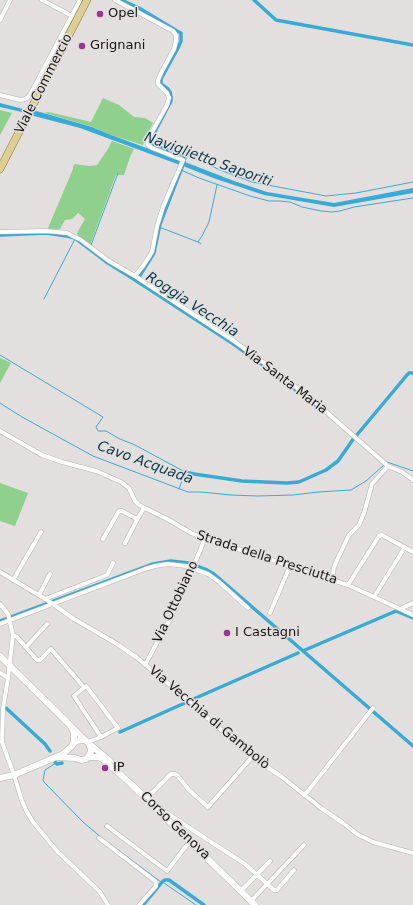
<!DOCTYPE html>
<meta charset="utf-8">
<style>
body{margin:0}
canvas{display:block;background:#e3dfde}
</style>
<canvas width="413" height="905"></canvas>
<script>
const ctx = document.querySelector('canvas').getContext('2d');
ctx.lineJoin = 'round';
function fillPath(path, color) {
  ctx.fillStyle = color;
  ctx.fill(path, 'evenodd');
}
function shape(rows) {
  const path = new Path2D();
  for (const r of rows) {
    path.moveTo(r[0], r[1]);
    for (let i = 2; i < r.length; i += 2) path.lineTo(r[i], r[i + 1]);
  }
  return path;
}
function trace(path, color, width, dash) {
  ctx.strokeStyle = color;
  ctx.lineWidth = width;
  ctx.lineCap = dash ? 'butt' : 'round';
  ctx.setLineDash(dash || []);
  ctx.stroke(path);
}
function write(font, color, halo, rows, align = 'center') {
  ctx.font = font + ' "DejaVu Sans",sans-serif';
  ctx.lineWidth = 3;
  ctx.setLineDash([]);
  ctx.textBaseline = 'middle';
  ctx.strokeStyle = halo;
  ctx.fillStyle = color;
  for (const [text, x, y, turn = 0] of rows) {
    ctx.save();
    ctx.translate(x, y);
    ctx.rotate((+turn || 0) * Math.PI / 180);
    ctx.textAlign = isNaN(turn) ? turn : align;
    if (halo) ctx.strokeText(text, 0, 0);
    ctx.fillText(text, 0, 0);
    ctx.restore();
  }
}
fillPath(shape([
 [103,98,119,105,134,117,145,118,153,123,146,137,143,145,111,135,93,127,45,113,47,112,53,113,91,122],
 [0,110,12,113,0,135],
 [112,141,134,149,130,157,124,175,116,175,90,245,79,237,77,233,85,219,78,213,72,219,65,220,60,229,51,230,49,229,48,228,73,169,73,166,75,164,89,166,97,165,108,149],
 [0,358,11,363,0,383],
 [0,483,28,493,15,526,0,521]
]), '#8fd08d');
fillPath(shape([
 [0,103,27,110,26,113,0,107],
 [33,110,92,127,111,135,182,161,180,165,80,128,30,115],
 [185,162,234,181,267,192,334,203,413,188,413,193,334,207,264,195,216,179,183,166]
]), '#36abd5');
trace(shape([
 [185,156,190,157,201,161,220,170,252,182,326,196,356,193,413,182],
 [181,170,199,178,250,196,269,201,280,201,290,202,302,207,321,211,332,212,340,211,354,207,413,198],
 [159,227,198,242,201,244],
 [198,242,202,236,209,222,217,185],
 [91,245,118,173],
 [44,299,75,239],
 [0,355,103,417,96,427,98,431,106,431,120,439,135,445,185,472,179,489],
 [0,403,22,417,93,456,188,492,201,492,231,495,258,496,293,495,318,492,351,490,366,481,384,465],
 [387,462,413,471],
 [56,763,45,770,43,780,44,782,83,822,103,839],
 [110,844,161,882],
 [164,883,196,905]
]), '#36abd5', 1);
trace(shape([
 [121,0,139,8,177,31,181,33,181,41,178,48,161,79,161,84,168,89,170,92,171,97,171,101,150,141,151,143,153,145,185,156,185,158],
 [254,0,276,20,413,45],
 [0,235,46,233,67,236,75,238,108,263,132,278,232,343,274,373,319,408],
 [137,280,154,253,160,224,184,162],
 [356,436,407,375,409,373,413,373],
 [185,472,194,474,242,481,287,483,299,482,326,470,338,461,354,438],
 [0,621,153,564,171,561,188,563,207,570,214,574,413,746],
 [305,650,396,611,413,618],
 [189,701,298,653],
 [6,708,45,744,50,751],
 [120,732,187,702],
 [55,762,57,764,62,763],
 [143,905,163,881,165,880,169,880,204,905]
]), '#36abd5', 3.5);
const street = shape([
 [42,0,72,16],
 [115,0,173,31,176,35,176,41,174,49,162,71,158,80,158,84,167,93,169,98,167,105,147,141,148,145,152,148,183,160,163,207,157,226,152,252,143,266,135,276],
 [0,20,10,0],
 [0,95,20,100,25,99,28,97,31,93,80,0],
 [0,232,46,231,57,232,67,233,81,240,109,261,135,276,234,341,274,370,316,403,388,466,402,472,413,480],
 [0,431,42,455,62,462,96,471,121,482,129,488,135,501,139,505,169,520,191,533,230,548,238,549,290,566,311,574,327,579,332,580,348,585,413,615],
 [103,539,119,511,122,511,135,518,138,518,144,508],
 [125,543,138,518],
 [0,572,47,600,74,619,117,644,136,657,170,685,252,757,282,777,321,808,343,823,357,834,373,842,413,853],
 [13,580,41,532],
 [332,580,334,567,338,558,349,535,359,525,364,513,372,484,388,466],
 [348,585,379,536,382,535,413,552],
 [39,595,50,574],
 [374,597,405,547],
 [45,599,107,575,113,563],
 [0,604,8,614,13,635,8,678,3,709,2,742,14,775,22,801,27,812,33,822,57,851,100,892,108,905],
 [400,609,413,603],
 [270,613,290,566],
 [0,624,145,569,155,566,168,564,186,566,208,574,219,582,248,608],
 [13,635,17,637,37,660,40,660,51,649,82,685],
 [26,647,47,624],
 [145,665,167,624,170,620,193,568,205,538],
 [0,673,8,678],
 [88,742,101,737,118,728,86,686,74,696,101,737],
 [304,795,308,791,373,708],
 [146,799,171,774,175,774,178,776,189,790,208,807,252,757],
 [158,808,167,813,208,840,245,864,274,890,277,890,294,870],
 [107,826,167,871,190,841],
 [99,838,155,881,156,883,156,886,139,905],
 [241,891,270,861],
 [251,901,304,845]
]);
const secondary = shape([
 [0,656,70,725,74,733,74,743],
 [72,727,86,741,110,761],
 [57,757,75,758,81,760,86,759,88,757,91,752,91,749,89,744],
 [88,757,99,757,104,760,131,784,255,905],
 [0,778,14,775,63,754,71,747,74,743,76,741,83,740,86,741]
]);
const primary = shape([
 [0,169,87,0]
]);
trace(street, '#b7b3b2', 5);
trace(secondary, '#b7b3b2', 7);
trace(primary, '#887938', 8);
trace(street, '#fff', 4);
trace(secondary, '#fff', 6);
trace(primary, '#dccf92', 7);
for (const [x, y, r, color] of [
 [100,14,4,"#9c3293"],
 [82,46,4,"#9c3293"],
 [227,633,4,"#9c3293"],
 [105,768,4,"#9c3293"]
]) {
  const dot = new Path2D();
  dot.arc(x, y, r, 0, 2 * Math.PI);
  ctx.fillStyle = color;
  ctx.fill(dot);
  trace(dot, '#e3dfde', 1.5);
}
write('13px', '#181616', '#e3dfde', [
 ["Opel",108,14],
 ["Grignani",90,46],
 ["I Castagni",235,633],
 ["IP",113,768]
], 'left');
write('13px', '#181616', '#e3dfde', [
 ["Viale Commercio",44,84,-63],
 ["Via Santa Maria",285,381,37],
 ["Strada della Presciutta",267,558,18],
 ["Via Ottobiano",176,602,-65],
 ["Via Vecchia di Gambolò",209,718,40],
 ["Corso Genova",175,826,44]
]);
write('italic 14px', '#053a4b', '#e3dfde', [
 ["Naviglietto Saporiti",208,160,20],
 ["Roggia Vecchia",192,305,33],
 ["Cavo Acquada",145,463,20]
]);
</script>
